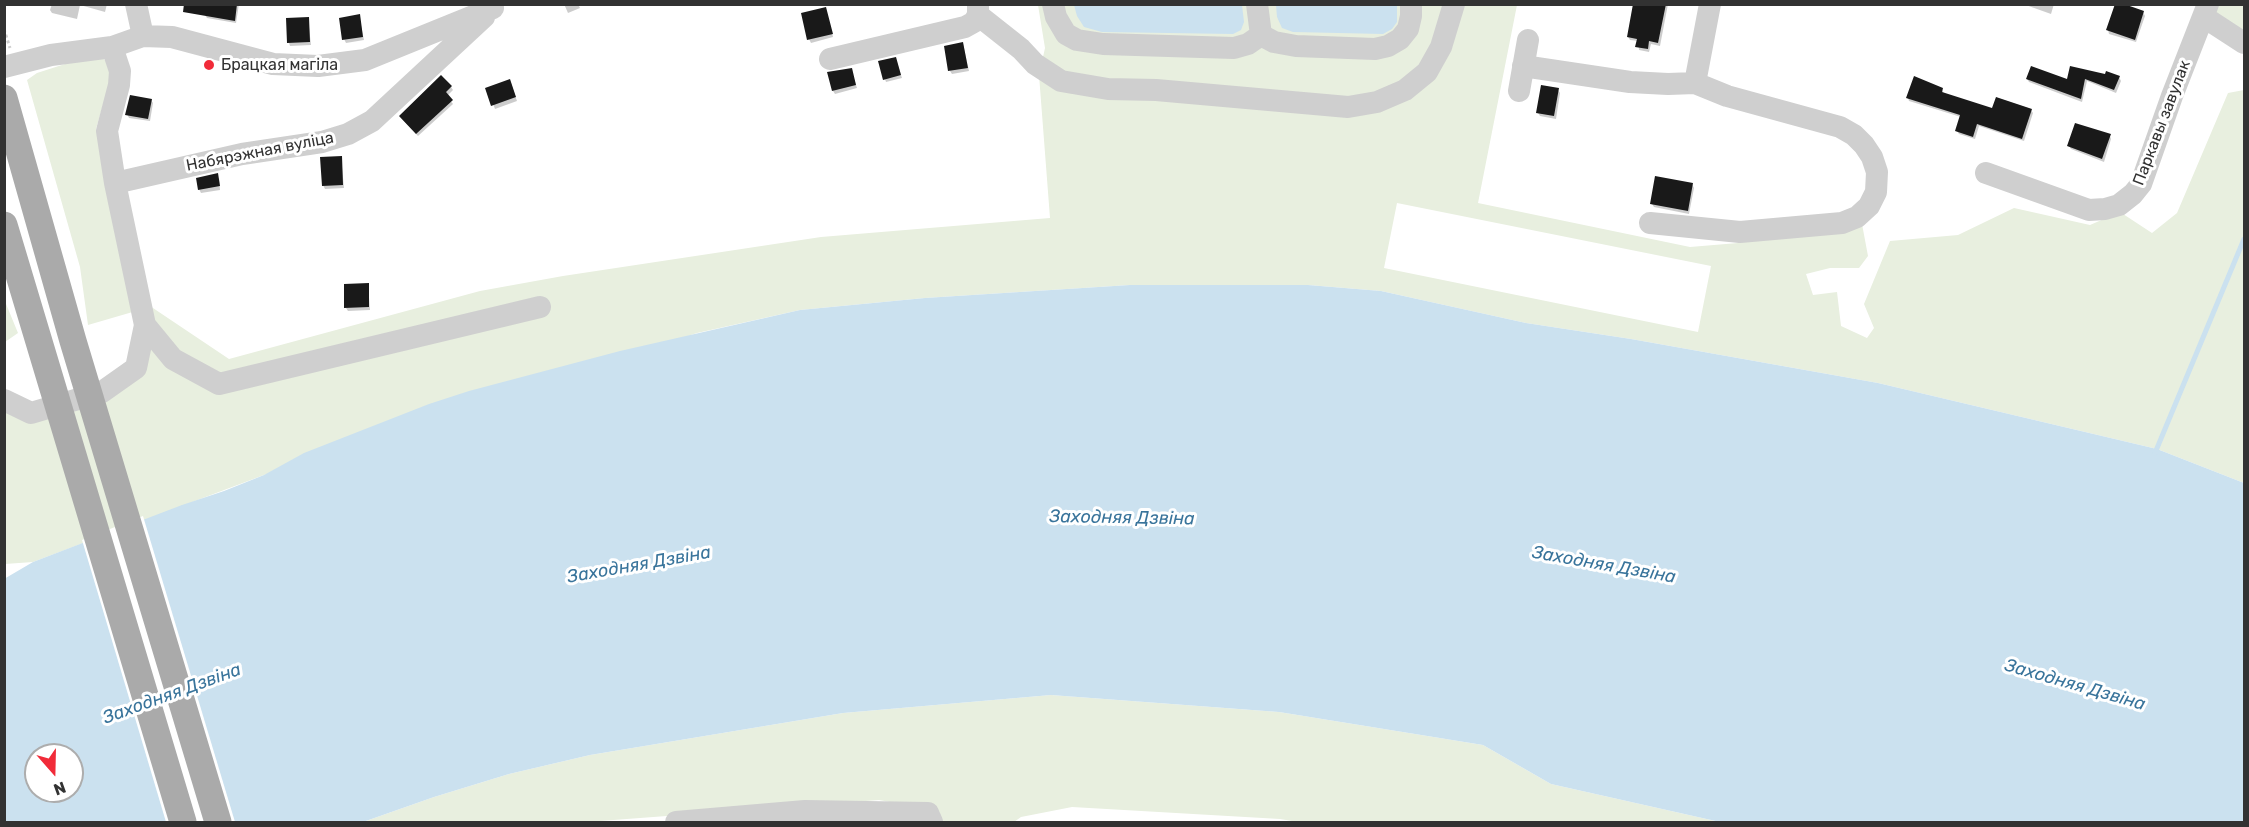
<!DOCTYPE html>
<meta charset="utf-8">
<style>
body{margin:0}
#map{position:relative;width:2249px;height:827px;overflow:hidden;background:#fff;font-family:Rubik,sans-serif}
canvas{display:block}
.frame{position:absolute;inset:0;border:6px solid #323232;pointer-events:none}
.north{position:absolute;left:24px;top:743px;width:60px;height:60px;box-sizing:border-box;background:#fff;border:2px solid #adadad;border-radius:50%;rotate:160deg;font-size:16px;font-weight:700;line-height:24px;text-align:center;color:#323232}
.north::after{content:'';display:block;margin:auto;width:21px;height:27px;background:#f12b39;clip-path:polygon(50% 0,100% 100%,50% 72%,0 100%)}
</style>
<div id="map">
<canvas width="2249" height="827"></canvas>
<div class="frame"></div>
<div class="north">N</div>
</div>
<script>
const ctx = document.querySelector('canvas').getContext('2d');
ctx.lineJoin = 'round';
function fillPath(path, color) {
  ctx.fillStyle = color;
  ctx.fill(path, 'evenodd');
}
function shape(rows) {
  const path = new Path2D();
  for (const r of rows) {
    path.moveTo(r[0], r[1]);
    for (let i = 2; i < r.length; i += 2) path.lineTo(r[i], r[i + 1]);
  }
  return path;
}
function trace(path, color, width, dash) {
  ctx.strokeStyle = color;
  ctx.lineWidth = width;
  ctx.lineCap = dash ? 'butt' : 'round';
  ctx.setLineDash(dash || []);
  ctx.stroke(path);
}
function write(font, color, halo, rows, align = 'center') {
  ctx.font = font + ' Rubik,sans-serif';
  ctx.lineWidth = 6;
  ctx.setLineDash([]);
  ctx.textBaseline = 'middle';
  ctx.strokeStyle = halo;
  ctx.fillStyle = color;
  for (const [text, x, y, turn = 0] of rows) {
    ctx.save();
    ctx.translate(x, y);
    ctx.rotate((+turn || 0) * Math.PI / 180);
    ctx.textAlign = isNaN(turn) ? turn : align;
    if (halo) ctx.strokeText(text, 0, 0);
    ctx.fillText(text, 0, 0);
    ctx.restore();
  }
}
fillPath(shape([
 [2214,4,2244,5,2244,36,2216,17],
 [1038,5,1517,5,1478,203,1690,247,1738,243,1862,224,1868,256,1859,268,1830,268,1806,274,1813,295,1837,292,1841,326,1867,338,1874,328,1864,304,1890,241,1958,235,2014,208,2090,225,2120,212,2152,233,2177,213,2228,93,2244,90,2244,483,2157,449,1878,383,1631,339,1526,323,1381,291,1308,285,1130,285,925,298,800,310,697,333,264,475,33,562,5,564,5,406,32,418,140,374,147,304,229,359,480,291,563,276,821,237,1050,218,1039,75,1045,48],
 [1397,203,1711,266,1698,332,1384,268],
 [103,58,109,65,111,77,96,129,120,252,136,311,88,325,80,267,27,80,37,73,65,64],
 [4,299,18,333,5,342,4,342],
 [1051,695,1279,712,1483,745,1551,784,1720,822,1298,822,1280,819,1072,807,1021,817,1014,822,942,822,939,811,879,800,587,822,363,822,434,797,509,774,590,755,843,713]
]), '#e8efdf');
fillPath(shape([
 [1074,5,1242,5,1244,22,1241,30,1233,34,1102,32,1084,27,1077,16],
 [1276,5,1397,5,1397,22,1392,29,1383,34,1293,32,1282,28,1277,17],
 [1130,285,1308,285,1381,291,1526,323,1631,339,1878,383,2157,449,2244,483,2244,822,1720,822,1551,784,1483,745,1279,712,1051,695,843,713,590,755,509,774,434,797,363,822,5,822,4,579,33,562,182,505,224,491,264,475,304,453,429,404,469,391,620,351,800,310,925,298],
 [36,755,72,755,72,791,36,791]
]), '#cbe1ef');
fillPath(shape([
 [143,516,235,822,166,822,82,540]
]), '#fff');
fillPath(shape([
 [52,4,107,4,105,12,80,5,77,19,52,13,50,10],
 [207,4,239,4,236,23,207,18,205,15],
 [564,4,578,4,580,8,568,13],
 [1635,4,1668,4,1660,46,1651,44,1649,52,1639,50,1638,41,1630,40,1628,37],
 [2023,4,2054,4,2051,14],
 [826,9,833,37,811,43,809,39],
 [2143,12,2145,16,2136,42,2109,34,2108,30],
 [359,16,364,40,346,43,344,39],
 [308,18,311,45,290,46,289,43],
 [963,44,969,71,952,74,950,71],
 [896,59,902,78,886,82,885,79],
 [2071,68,2119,77,2121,81,2116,93,2087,81,2082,102,2029,82,2027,79,2068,81],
 [851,69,857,88,835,94,833,91],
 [511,84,517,101,495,109,487,89],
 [451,87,453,90,447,96,453,104,418,136,403,120],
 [1942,89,1944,94,1993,110,2031,110,2033,113,2024,141,1979,126,1975,139,1959,134,1957,131,1961,117,1909,101,1908,98],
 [1558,90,1560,93,1556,119,1540,116,1538,113],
 [151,100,153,103,150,121,129,118,127,114],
 [2110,136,2111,139,2104,162,2071,149,2069,146],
 [341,157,344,188,325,189,323,185],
 [219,178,220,190,201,193,199,189],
 [1692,184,1694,188,1689,214,1654,207,1652,204],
 [368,285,370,310,348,311,346,308]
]), '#0003');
trace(shape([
 [2155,453,2244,239]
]), '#cbe1ef', 5);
fillPath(shape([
 [184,4,237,4,235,21,183,12],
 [1633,4,1666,4,1658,43,1649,41,1648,49,1635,47,1637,39,1627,37],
 [2115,4,2124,4,2144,11,2135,40,2106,30],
 [826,7,833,34,807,40,801,13],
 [360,14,363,37,342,40,339,18],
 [309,17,310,42,287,43,286,18],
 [963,42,968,68,948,71,944,46],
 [896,57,901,75,883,80,878,61],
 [2031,66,2067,79,2070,66,2105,74,2106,71,2120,76,2114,90,2085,79,2081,99,2026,79],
 [852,68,856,85,832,91,827,72],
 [441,75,452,86,446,92,453,100,416,134,399,116],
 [1914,76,1943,88,1942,92,1992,108,1996,97,2032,109,2022,139,1977,124,1973,137,1955,131,1960,115,1906,98],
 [510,79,516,97,491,106,485,88],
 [1541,85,1559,88,1554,116,1536,113],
 [130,95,152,99,148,119,125,115],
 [2075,123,2111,134,2102,159,2067,146],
 [342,156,343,185,322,186,320,157],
 [218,173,220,186,198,190,196,178],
 [1655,176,1693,183,1688,211,1650,204],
 [369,283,369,307,344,308,344,284]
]), '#191919');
trace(shape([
 [4,29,10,48]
]), '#cfcfcf', 3, [3, 3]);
trace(shape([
 [136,4,143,36],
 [1053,4,1056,17,1066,34,1077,40,1103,44,1234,48,1248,44,1261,35,1274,42,1296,46,1375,49,1388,46,1400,39,1408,29,1411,16,1411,4],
 [1257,4,1261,35],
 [978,15,1021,49,1035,64,1061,81,1108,89,1156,90,1348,107,1377,102,1405,90,1427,72,1441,47,1454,4],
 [2204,17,2244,43],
 [830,59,965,27,974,22,978,15,978,4],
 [1523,66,1630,82,1668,84,1695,83,1727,96,1840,127,1854,135,1864,145,1872,157,1877,172,1876,192,1869,206,1857,217,1842,223,1740,232,1650,223],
 [4,67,51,55,112,47,143,36,172,37,273,64,318,66,365,60,493,8],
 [1695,83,1710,4],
 [1519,91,1528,40],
 [1986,173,2089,210,2105,209,2119,205,2133,194,2141,184,2172,96,2208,4],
 [115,183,242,154,322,142,348,134,372,121,484,17],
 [145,325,173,359,219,384,540,307],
 [4,400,31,413,102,392,136,368,145,325,115,183,107,131,119,85,120,71,112,47],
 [676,822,805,811,928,813,932,822]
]), '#cfcfcf', 22);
trace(shape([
 [4,98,73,341,218,822],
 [4,225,183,822]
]), '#aaa', 27);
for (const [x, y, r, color] of [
 [209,65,6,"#f12b39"]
]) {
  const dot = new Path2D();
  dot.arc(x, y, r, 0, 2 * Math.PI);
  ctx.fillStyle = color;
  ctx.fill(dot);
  trace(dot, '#fff', 2);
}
write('16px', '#323232', '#fff', [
 ["Брацкая магіла",221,65]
], 'left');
write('16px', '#323232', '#fff', [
 ["Паркавы завулак",2162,123,-69],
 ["Набярэжная вуліца",260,152,-11]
]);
write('italic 18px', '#39749b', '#fff', [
 ["Заходняя Дзвіна",1122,518,1],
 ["Заходняя Дзвіна",639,565,-10],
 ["Заходняя Дзвіна",1604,565,10],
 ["Заходняя Дзвіна",2075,685,16],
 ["Заходняя Дзвіна",172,694,-20]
]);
</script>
